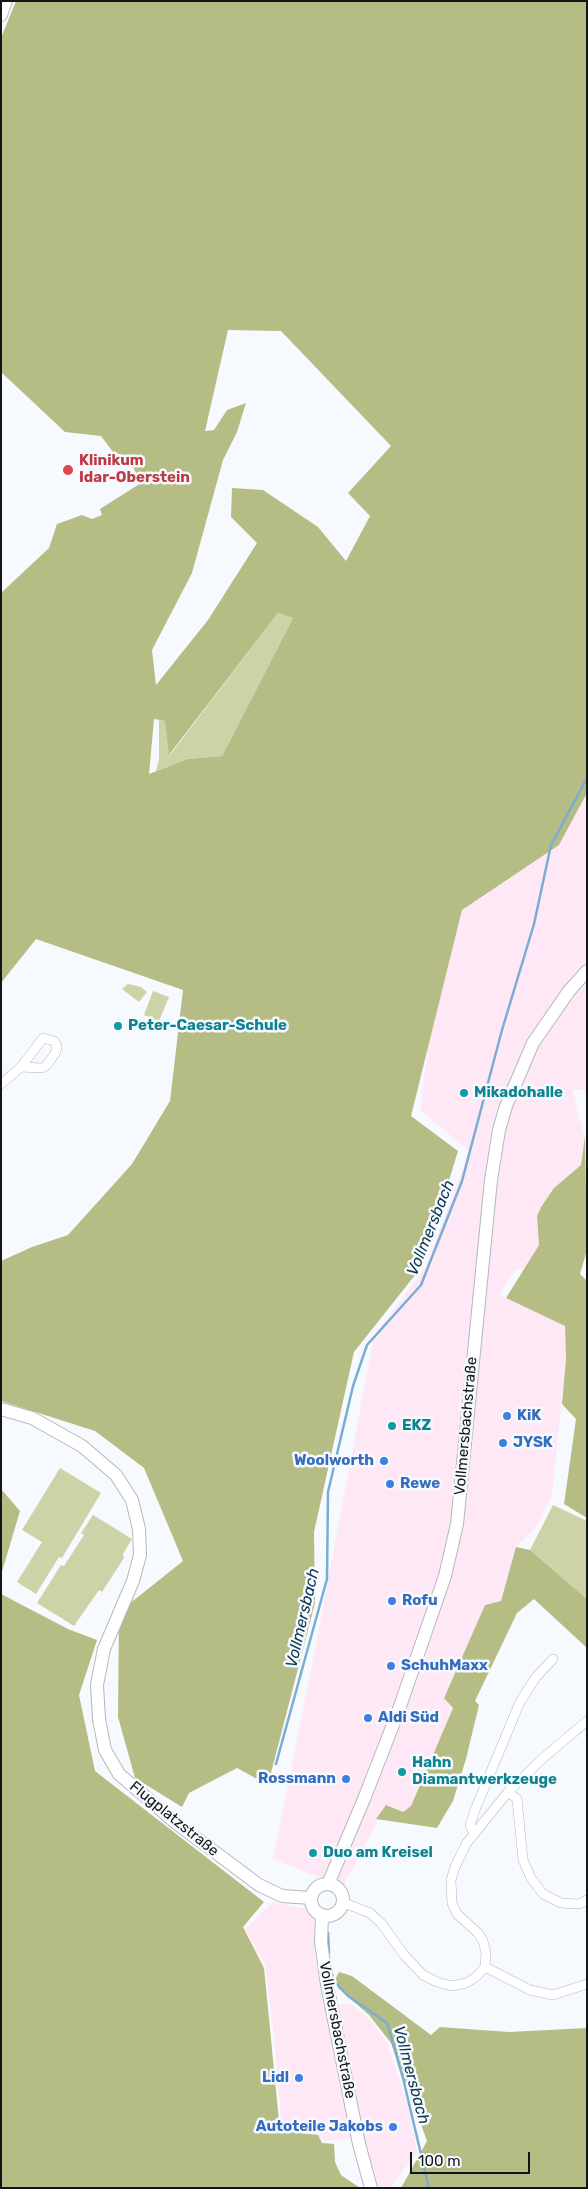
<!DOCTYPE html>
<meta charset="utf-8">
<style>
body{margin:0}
#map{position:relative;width:588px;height:2189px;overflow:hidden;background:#f6fafe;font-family:Rubik,sans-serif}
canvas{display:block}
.frame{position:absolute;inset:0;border:2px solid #131618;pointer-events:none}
.scale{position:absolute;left:410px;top:2152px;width:120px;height:22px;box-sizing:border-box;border:2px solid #131618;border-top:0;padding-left:6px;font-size:15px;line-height:18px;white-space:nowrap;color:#131618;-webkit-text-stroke:4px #f6fafe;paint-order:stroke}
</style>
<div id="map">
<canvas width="588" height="2189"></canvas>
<div class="frame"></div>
<div class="scale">100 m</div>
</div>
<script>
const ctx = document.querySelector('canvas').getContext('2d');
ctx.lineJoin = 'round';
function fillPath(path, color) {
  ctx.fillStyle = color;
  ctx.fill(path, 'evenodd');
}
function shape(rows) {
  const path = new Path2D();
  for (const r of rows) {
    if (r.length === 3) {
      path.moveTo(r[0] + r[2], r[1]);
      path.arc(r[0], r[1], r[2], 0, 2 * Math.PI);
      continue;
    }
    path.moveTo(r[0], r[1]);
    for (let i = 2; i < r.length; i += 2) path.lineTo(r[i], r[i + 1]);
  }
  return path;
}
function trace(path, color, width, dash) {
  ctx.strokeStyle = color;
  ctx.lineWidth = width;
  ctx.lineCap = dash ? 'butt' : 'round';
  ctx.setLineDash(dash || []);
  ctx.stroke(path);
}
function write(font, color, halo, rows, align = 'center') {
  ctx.font = font + ' Rubik,sans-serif';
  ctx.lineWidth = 5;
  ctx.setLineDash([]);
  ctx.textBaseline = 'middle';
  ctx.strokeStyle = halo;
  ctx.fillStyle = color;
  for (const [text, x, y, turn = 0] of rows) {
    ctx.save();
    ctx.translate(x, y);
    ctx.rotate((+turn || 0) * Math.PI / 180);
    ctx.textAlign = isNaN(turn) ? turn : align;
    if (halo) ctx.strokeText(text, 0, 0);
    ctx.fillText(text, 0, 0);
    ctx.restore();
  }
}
fillPath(shape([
 [587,793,587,1090,573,1090,578,1115,585,1136,584,1154,581,1165,554,1188,541,1207,537,1216,539,1245,525,1268,514,1271,499,1295,565,1326,566,1359,552,1495,535,1528,516,1547,501,1601,485,1605,444,1697,453,1707,411,1806,403,1812,386,1805,343,1887,273,1859,308,1686,374,1336,426,1266,469,1151,420,1110,429,1041,462,910,559,845],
 [273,1902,309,1910,315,1924,314,1950,323,2006,351,2004,370,2019,388,2045,408,2105,417,2152,391,2188,380,2188,378,2185,363,2137,326,2141,282,2131,274,2036,265,1965,245,1929]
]), '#ffe8f5');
fillPath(shape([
 [278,613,293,618,222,756,187,759,156,771,159,759,159,720,165,721,170,755],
 [128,984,141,987,147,992,139,1002,122,989],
 [153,991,169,997,159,1021,144,1015],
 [60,1468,101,1493,62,1558,59,1557,36,1594,17,1582,42,1542,22,1530],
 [553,1505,587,1521,587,1599,530,1550],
 [93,1515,132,1539,123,1554,124,1558,102,1592,99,1590,74,1626,37,1603,61,1565,64,1566,84,1535,81,1533]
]), '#cdd3a7');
fillPath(shape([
 [16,1,587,1,587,793,559,845,462,910,411,1116,458,1151,423,1265,354,1352,314,1532,315,1603,271,1773,257,1779,237,1768,189,1793,182,1807,135,1778,118,1717,119,1612,183,1561,144,1468,95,1431,1,1401,1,1261,32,1247,68,1235,132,1164,170,1101,183,990,36,939,1,983,1,593,49,548,57,524,82,515,92,519,102,515,100,509,141,483,128,457,113,452,101,436,65,432,1,372,1,38],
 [228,330,281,331,391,446,348,493,370,516,346,561,318,527,263,490,232,488,231,517,257,543,208,620,156,685,152,650,192,573,223,460,237,432,246,403,227,410,214,430,205,431],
 [278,613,293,618,222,756,187,759,149,774,154,719,165,721,169,755],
 [585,1136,587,1250,580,1274,587,1281,587,1518,564,1504,576,1419,562,1404,566,1359,565,1326,506,1298,539,1245,537,1216,541,1207,554,1188,581,1165],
 [1,1489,20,1511,1,1575],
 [516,1547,530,1550,587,1599,587,1648,534,1599,517,1613,475,1701,479,1705,466,1759,453,1801,437,1828,376,1819,386,1805,403,1812,411,1806,453,1708,444,1698,485,1605,501,1601],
 [1,1594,68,1629,97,1640,79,1695,95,1771,264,1902,243,1927,264,1968,280,2131,318,2135,322,2143,334,2144,335,2162,341,2175,360,2188,1,2188],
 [339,1972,352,1976,431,2035,440,2027,509,2032,587,2028,587,2188,401,2188,427,2141,391,2043,369,2015,338,1988,336,1978]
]), '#b6bd84');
trace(shape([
 [276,1764,327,1579,328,1492,353,1386,367,1345,421,1285,462,1181,502,1030,534,924,551,845,587,778],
 [328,1933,329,1953],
 [332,1974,334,1981,348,1996,387,2023,403,2078,429,2188]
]), '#7aadd3', 2.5);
const street = shape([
 [1,1084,21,1067,43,1038,54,1041,57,1046,56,1052,47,1065,42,1068,21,1067],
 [508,1792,517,1799,523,1860,531,1878,543,1894,561,1903,579,1904,587,1900],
 [474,1833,470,1825,475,1810,520,1702,536,1677,553,1659],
 [342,1902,370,1913,381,1923,405,1956,423,1975,437,1982,452,1986,466,1983,476,1977,485,1967,486,1953,483,1941,478,1933,457,1914,452,1903,451,1880,455,1867,466,1844,508,1792,542,1759,587,1721],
 [485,1967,530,1990,553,1995,587,1984]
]);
const secondary = shape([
 [1,15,6,1],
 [1,1409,32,1418,82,1446,116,1475,132,1500,139,1529,140,1555,133,1581,104,1649,97,1685,99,1719,105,1750,119,1774,176,1823,259,1885,282,1896,311,1898],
 [328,1884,364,1799,398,1712,445,1576,457,1524,491,1180,499,1130,506,1106,533,1043,569,991,587,971],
 [327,1900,16],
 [322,1915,321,1942,327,1985,359,2144,371,2188]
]);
trace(street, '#b2b8bf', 10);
trace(secondary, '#b2b8bf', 14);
trace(street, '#fff', 9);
trace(secondary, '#fff', 12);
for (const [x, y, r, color] of [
 [68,470,6,"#e0444e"],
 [118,1026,5,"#0f9aa8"],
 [464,1093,5,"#0f9aa8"],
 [507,1416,5,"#3f7fe0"],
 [392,1426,5,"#0f9aa8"],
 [503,1443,5,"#3f7fe0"],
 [384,1461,5,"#3f7fe0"],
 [390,1484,5,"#3f7fe0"],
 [392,1601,5,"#3f7fe0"],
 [391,1666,5,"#3f7fe0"],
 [368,1718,5,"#3f7fe0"],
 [402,1772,5,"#0f9aa8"],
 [346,1779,5,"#3f7fe0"],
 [313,1853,5,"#0f9aa8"],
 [299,2078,5,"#3f7fe0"],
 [393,2127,5,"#3f7fe0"]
]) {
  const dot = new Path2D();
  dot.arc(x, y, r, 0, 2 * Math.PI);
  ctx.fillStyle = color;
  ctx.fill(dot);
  trace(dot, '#f6fafe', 2);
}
write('bold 15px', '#be3a42', '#f6fafe', [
 ["Klinikum",79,461],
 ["Idar-Oberstein",79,478]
], 'left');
write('bold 15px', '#0d838f', '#f6fafe', [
 ["Peter-Caesar-Schule",128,1026],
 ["Mikadohalle",474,1093],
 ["EKZ",402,1426],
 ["Hahn",412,1763],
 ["Diamantwerkzeuge",412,1780],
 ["Duo am Kreisel",323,1853]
], 'left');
write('bold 15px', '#366cbe', '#f6fafe', [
 ["KiK",517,1416],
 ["JYSK",513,1443],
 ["Woolworth",374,1461,"right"],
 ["Rewe",400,1484],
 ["Rofu",402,1601],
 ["SchuhMaxx",401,1666],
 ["Aldi Süd",378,1718],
 ["Rossmann",336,1779,"right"],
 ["Lidl",289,2078,"right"],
 ["Autoteile Jakobs",383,2127,"right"]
], 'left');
write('15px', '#131618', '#f6fafe', [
 ["Vollmersbachstraße",466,1426,-85],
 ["Flugplatzstraße",174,1819,39],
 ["Vollmersbachstraße",337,2030,79]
]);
write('italic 16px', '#0e3751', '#f6fafe', [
 ["Vollmersbach",431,1228,-68],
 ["Vollmersbach",303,1618,-77],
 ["Vollmersbach",411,2075,75]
]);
</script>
